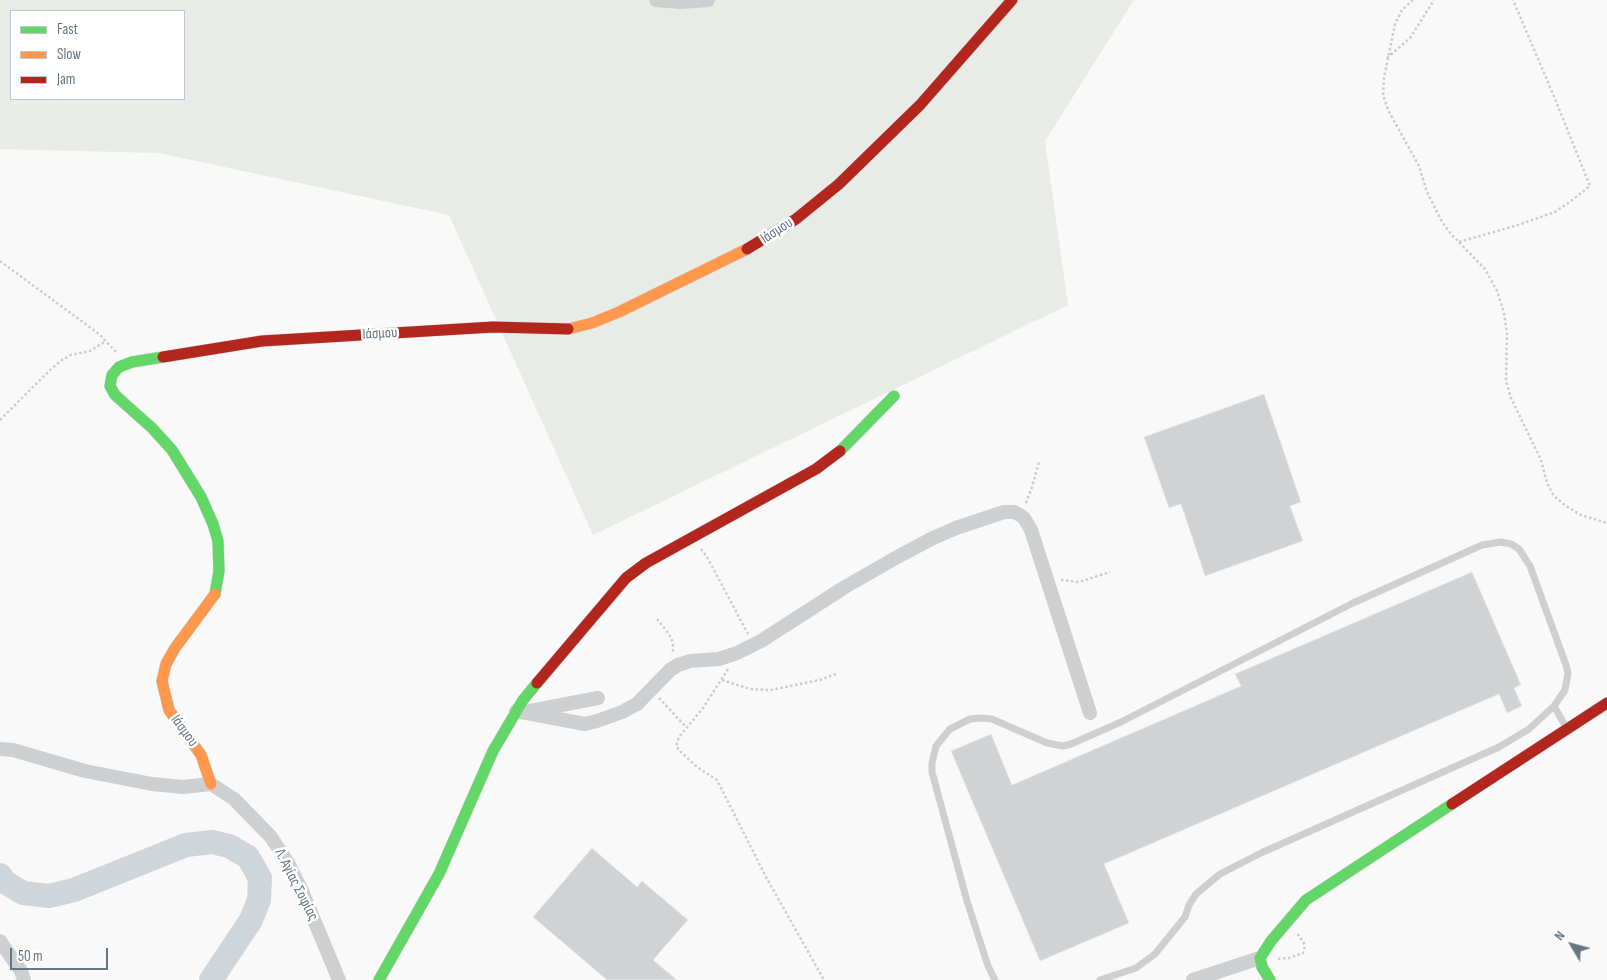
<!DOCTYPE html>
<meta charset="utf-8">
<style>
body{margin:0}
#map{position:relative;width:1607px;height:980px;overflow:hidden;background:#f9f9f9;font-family:"Sofia Sans Condensed",sans-serif}
canvas{display:block}
.legend{position:absolute;left:10px;top:10px;width:175px;height:90px;box-sizing:border-box;background:#fff;border:1px solid #c1c8cd;margin:0;padding:6px 9px;list-style:none;font-size:15px;color:#657683}
.legend li{display:flex;align-items:center;gap:10px;height:25px}
.legend b{width:25px;border:1px solid #c1c8cd}
.north{position:absolute;left:1547px;top:920px;width:50px;height:50px;-webkit-text-stroke:4px #fff;paint-order:stroke;rotate:307deg;font-size:14px;font-weight:700;line-height:20px;text-align:center;color:#657683}
.north::after{content:'';display:block;margin:auto;width:18px;height:22px;background:#657683;clip-path:polygon(50% 0,100% 100%,50% 72%,0 100%)}
.scale{position:absolute;left:10px;top:948px;width:98px;height:22px;box-sizing:border-box;border:2px solid #657683;border-top:0;padding-left:6px;font-size:15px;line-height:18px;white-space:nowrap;color:#657683;-webkit-text-stroke:4px #fff;paint-order:stroke}
</style>
<div id="map">
<canvas width="1607" height="980"></canvas>
<ul class="legend">
<li><b style="height:6px;background:#63d668"></b>Fast</li>
<li><b style="height:6px;background:#ff974d"></b>Slow</li>
<li><b style="height:6px;background:#b3261e"></b>Jam</li>
</ul>
<div class="north">N</div>
<div class="scale">50 m</div>
</div>
<script>
const ctx = document.querySelector('canvas').getContext('2d');
ctx.lineJoin = 'round';
function fillPath(path, color) {
  ctx.fillStyle = color;
  ctx.fill(path, 'evenodd');
}
function shape(rows) {
  const path = new Path2D();
  for (const r of rows) {
    path.moveTo(r[0], r[1]);
    for (let i = 2; i < r.length; i += 2) path.lineTo(r[i], r[i + 1]);
  }
  return path;
}
function trace(path, color, width, dash) {
  ctx.strokeStyle = color;
  ctx.lineWidth = width;
  ctx.lineCap = dash ? 'butt' : 'round';
  ctx.setLineDash(dash || []);
  ctx.stroke(path);
}
function write(font, color, halo, rows, align = 'center') {
  ctx.font = font + ' "Sofia Sans Condensed",sans-serif';
  ctx.lineWidth = 5;
  ctx.setLineDash([]);
  ctx.textBaseline = 'middle';
  ctx.strokeStyle = halo;
  ctx.fillStyle = color;
  for (const [text, x, y, turn = 0] of rows) {
    ctx.save();
    ctx.translate(x, y);
    ctx.rotate((+turn || 0) * Math.PI / 180);
    ctx.textAlign = isNaN(turn) ? turn : align;
    if (halo) ctx.strokeText(text, 0, 0);
    ctx.fillText(text, 0, 0);
    ctx.restore();
  }
}
fillPath(shape([
 [0,0,1134,0,1045,141,1068,305,593,535,449,215,159,153,0,149],
 [11,11,184,11,184,99,11,99]
]), '#e8ebe6');
trace(shape([
 [0,875,5,882,23,893,49,896,74,890,186,845,212,842,229,846,248,857,260,878,259,900,251,920,211,980]
]), '#ced6d9', 24);
const building = shape([
 [1264,394,1301,502,1290,506,1303,541,1205,576,1181,504,1169,508,1144,437,1264,394],
 [1472,572,1521,685,1514,688,1522,706,1507,713,1499,694,1104,864,1129,923,1040,961,951,751,991,734,1012,785,1241,686,1235,674,1472,572],
 [592,848,637,887,642,881,688,920,653,960,677,980,607,980,533,917,592,848]
]);
fillPath(building, '#d0d2d3');
trace(building, '#e8e8e8', 1);
const fast = shape([
 [163,357,132,362,119,367,112,375,110,386,115,395,152,428,172,450,201,497,213,524,218,541,219,571,215,594],
 [840,451,894,396],
 [379,980,439,874,493,751,523,700,537,683],
 [1270,980,1262,967,1260,958,1271,941,1306,900,1452,804]
]);
const slow = shape([
 [568,329,592,323,619,312,747,249],
 [211,784,201,755,169,710,162,681,166,664,175,648,215,594]
]);
const jam = shape([
 [747,249,796,219,839,184,920,105,1012,0],
 [163,357,262,341,493,327,568,329],
 [537,683,626,578,646,563,816,469,840,451],
 [1452,804,1607,703]
]);
trace(fast, '#d5d6d7', 12);
trace(slow, '#d5d6d7', 12);
trace(jam, '#d5d6d7', 12);
trace(shape([
 [1413,0,1402,10,1395,24,1384,78,1383,95,1388,110,1419,166,1427,192,1442,222,1451,234,1485,269,1497,291,1504,313,1507,333,1506,381,1511,398,1541,460,1547,483,1554,496,1566,506,1581,515,1607,523],
 [1387,58,1410,38,1434,0],
 [1459,242,1518,225,1555,212,1571,201,1590,186,1553,94,1513,0],
 [0,261,99,334,117,353],
 [0,420,50,370,62,360,71,355,90,351,106,341],
 [1026,503,1032,487,1039,462],
 [701,549,707,557,748,634],
 [1061,580,1079,582,1110,572],
 [657,619,669,634,673,643,673,653],
 [728,669,703,708,679,737,676,746,681,752,697,767,717,780,766,877,824,980],
 [722,680,750,689,770,690,820,680,838,673],
 [659,698,686,727],
 [1278,959,1289,958,1303,953,1305,945,1297,933]
]), '#cbcccd', 2.5, [2.5, 2.5]);
trace(shape([
 [1554,706,1566,727],
 [995,980,988,966,967,901,932,772,932,763,936,746,950,729,970,719,981,718,992,719,1047,743,1063,746,1071,744,1121,722,1353,603,1482,545,1501,542,1511,544,1519,549,1530,566,1566,665,1568,673,1565,690,1554,706,1529,729,1499,747,1261,853,1220,874,1196,894,1189,905,1185,917,1155,954,1136,968,1100,980]
]), '#cecfd0', 7);
trace(shape([
 [656,0,680,2,708,0],
 [516,711,585,724,597,721,622,712,637,704,670,670,678,665,690,661,719,659,737,653,761,641,845,587,899,556,933,538,956,528,1004,512,1014,512,1020,515,1024,518,1031,530,1090,713],
 [530,711,598,698],
 [0,749,13,750,85,771,152,784,183,787,211,784,234,799,271,837,288,863,302,891,339,980],
 [0,941,21,971,24,980],
 [1193,980,1260,958]
]), '#cecfd0', 14);
trace(fast, '#63d668', 11);
trace(slow, '#ff974d', 11);
trace(jam, '#b3261e', 11);
write('15px', '#657683', '#fff', [
 ["Ιάσμου",777,231,-33],
 ["Ιάσμου",380,334,-3],
 ["Ιάσμου",184,731,54],
 ["Λ. Αγίας Σοφίας",296,885,63]
]);
</script>
